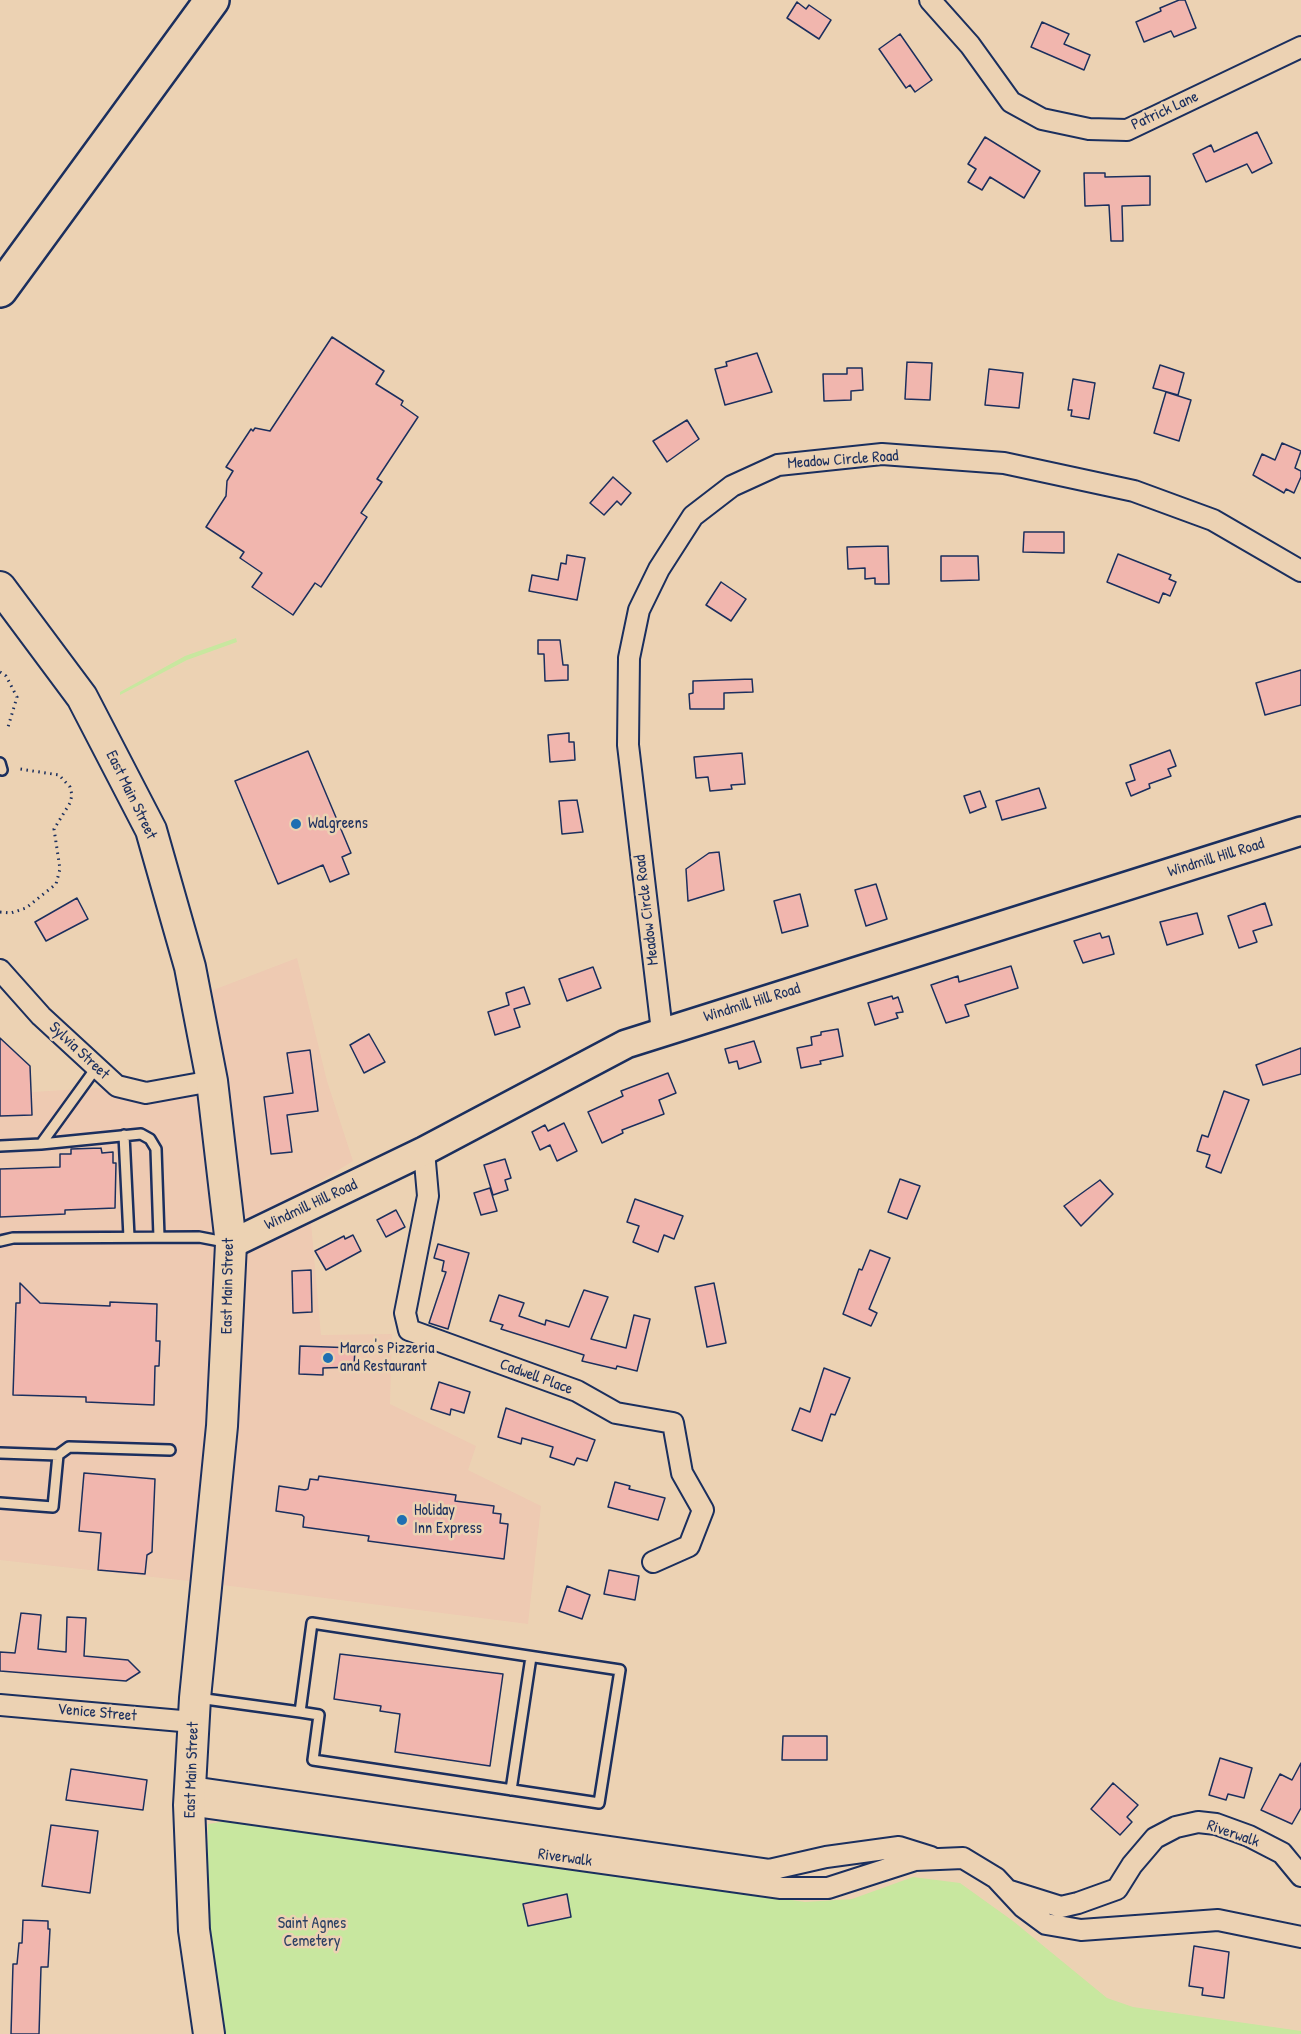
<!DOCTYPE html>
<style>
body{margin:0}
canvas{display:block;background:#ecd2b3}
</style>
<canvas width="1301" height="2034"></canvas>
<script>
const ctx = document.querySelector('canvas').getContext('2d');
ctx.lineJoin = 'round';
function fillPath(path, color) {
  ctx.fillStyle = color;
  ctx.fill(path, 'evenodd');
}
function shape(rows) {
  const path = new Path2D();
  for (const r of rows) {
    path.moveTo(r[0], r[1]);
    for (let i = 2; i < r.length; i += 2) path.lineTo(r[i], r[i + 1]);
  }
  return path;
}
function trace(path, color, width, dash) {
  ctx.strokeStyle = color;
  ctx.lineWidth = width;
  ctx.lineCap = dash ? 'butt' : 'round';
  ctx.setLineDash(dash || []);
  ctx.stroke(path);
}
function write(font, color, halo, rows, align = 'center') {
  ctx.font = font + ' "Patrick Hand",sans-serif';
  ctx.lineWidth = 5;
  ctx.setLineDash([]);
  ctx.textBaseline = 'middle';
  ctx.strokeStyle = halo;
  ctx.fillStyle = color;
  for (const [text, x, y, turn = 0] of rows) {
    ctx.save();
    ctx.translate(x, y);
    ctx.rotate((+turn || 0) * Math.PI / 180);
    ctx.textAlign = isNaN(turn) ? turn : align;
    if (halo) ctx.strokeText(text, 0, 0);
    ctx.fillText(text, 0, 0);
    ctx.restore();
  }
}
fillPath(shape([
 [297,958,327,1081,353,1161,308,1189,321,1335,392,1334,390,1404,476,1446,468,1470,541,1506,528,1624,207,1583,0,1560,0,1094,211,1081,195,997]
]), '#eecab2');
fillPath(shape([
 [236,638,237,642,187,660,120,695,120,692,185,656],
 [235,1820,805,1902,852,1899,913,1877,960,1883,1013,1921,1107,1998,1133,2007,1301,2031,1301,2034,225,2034,207,1909,208,1824]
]), '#c8e79f');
const building = shape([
 [1179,0,1185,0,1196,28,1174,37,1171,31,1144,42,1136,22,1161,11,1160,8,1179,0],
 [797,2,806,9,809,5,831,20,819,39,787,18,797,2],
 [1042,22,1069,34,1064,44,1090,55,1084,70,1031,47,1042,22],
 [900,34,932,80,915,92,910,85,906,88,879,49,900,34],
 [1257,132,1272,163,1252,173,1247,164,1206,182,1193,154,1211,145,1214,152,1257,132],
 [985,137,1040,171,1024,198,990,177,982,190,968,182,976,169,968,164,985,137],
 [1084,173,1105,173,1105,177,1150,176,1150,205,1122,206,1123,241,1111,241,1109,205,1085,206,1084,173],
 [332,337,384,371,376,384,403,401,401,405,418,417,377,479,382,482,361,513,367,517,321,587,315,583,293,615,252,587,262,573,240,558,244,552,206,527,226,496,227,481,233,471,226,467,251,429,253,431,255,428,270,431,332,337],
 [757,353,772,392,725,405,715,369,727,366,726,362,757,353],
 [907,362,932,363,930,400,905,399,907,362],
 [1160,365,1184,373,1178,395,1153,388,1160,365],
 [847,368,862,368,863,390,851,391,851,400,824,401,823,374,847,374,847,368],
 [989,369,1023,373,1019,408,985,405,989,369],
 [1073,379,1095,383,1089,419,1071,416,1072,410,1068,410,1073,379],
 [1166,392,1191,400,1179,441,1154,433,1166,392],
 [687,420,699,439,667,462,653,441,687,420],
 [1282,443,1301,451,1295,468,1301,471,1301,477,1294,493,1286,489,1284,493,1253,475,1262,454,1275,460,1282,443],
 [613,477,631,493,621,505,617,501,604,515,590,503,613,477],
 [1024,532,1064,532,1064,553,1023,552,1024,532],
 [888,546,889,584,875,584,875,578,865,579,865,568,848,569,847,547,888,546],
 [1118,554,1171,575,1169,579,1176,582,1170,596,1163,593,1159,603,1107,582,1118,554],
 [567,555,585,558,577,600,529,591,532,575,558,580,561,563,566,564,567,555],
 [941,556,978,556,979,580,941,581,941,556],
 [721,582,746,599,731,621,706,605,721,582],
 [538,640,560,640,563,665,568,665,568,680,545,681,544,654,538,654,538,640],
 [1301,670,1301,705,1265,715,1256,683,1301,670],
 [752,679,753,692,724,693,724,709,690,709,689,694,693,693,693,681,752,679],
 [569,733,569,742,574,742,575,760,550,762,548,735,569,733],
 [1170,750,1176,766,1168,769,1171,776,1149,784,1150,788,1131,796,1126,783,1135,780,1130,765,1170,750],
 [308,751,351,853,342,857,349,874,330,882,323,865,278,884,235,781,308,751],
 [742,753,745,784,731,785,732,789,710,791,708,777,696,778,694,757,742,753],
 [1039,788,1046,808,1002,820,996,801,1039,788],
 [980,791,986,807,970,813,964,796,980,791],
 [577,800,583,832,562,834,559,801,577,800],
 [719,852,724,890,688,901,686,869,709,853,719,852],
 [876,884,887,919,866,926,855,890,876,884],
 [800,894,808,926,782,933,774,901,800,894],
 [77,898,88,919,46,941,35,922,77,898],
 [1265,903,1272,925,1253,931,1257,942,1239,948,1228,916,1265,903],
 [1197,913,1203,934,1167,945,1160,922,1197,913],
 [1100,933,1102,938,1109,936,1114,954,1083,963,1074,941,1100,933],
 [1011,966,1018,988,965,1005,969,1016,946,1023,931,985,958,976,959,982,1011,966],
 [593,967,601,988,567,1001,559,979,593,967],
 [524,987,530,1004,514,1009,520,1027,495,1035,488,1012,509,1005,506,993,524,987],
 [892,996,893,999,898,997,903,1012,896,1013,898,1018,875,1025,868,1003,892,996],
 [838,1029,843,1056,820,1061,821,1064,801,1068,797,1048,812,1045,811,1037,821,1035,821,1032,838,1029],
 [369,1034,385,1062,364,1073,350,1045,369,1034],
 [0,1038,30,1066,32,1115,0,1116,0,1038],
 [754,1041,761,1062,739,1069,737,1061,729,1063,725,1049,754,1041],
 [1301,1048,1301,1074,1263,1085,1256,1065,1301,1048],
 [310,1050,318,1111,287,1115,292,1152,271,1154,264,1097,293,1093,287,1053,310,1050],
 [668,1073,676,1093,659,1100,664,1114,622,1130,623,1133,602,1143,588,1112,623,1096,621,1091,668,1073],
 [1224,1091,1249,1100,1221,1173,1206,1167,1210,1155,1197,1151,1202,1135,1208,1137,1224,1091],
 [564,1123,577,1151,557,1161,550,1145,540,1150,532,1132,545,1125,548,1131,564,1123],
 [101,1148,102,1153,113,1152,113,1163,116,1163,115,1208,65,1210,65,1214,0,1217,0,1169,60,1167,60,1154,71,1154,71,1149,101,1148],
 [505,1159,511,1178,505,1180,508,1190,493,1195,484,1165,505,1159],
 [900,1179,920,1186,907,1219,888,1212,900,1179],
 [1100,1180,1113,1194,1081,1226,1064,1206,1100,1180],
 [490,1188,497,1211,481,1215,474,1193,490,1188],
 [635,1199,683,1216,674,1239,664,1235,658,1252,633,1242,639,1226,627,1222,635,1199],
 [396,1210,405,1227,386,1237,377,1220,396,1210],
 [353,1235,361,1251,326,1270,315,1251,344,1236,345,1239,353,1235],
 [438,1244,469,1253,448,1329,429,1323,446,1272,442,1271,444,1261,434,1258,438,1244],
 [870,1250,890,1258,869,1309,877,1313,871,1326,843,1314,859,1269,862,1270,870,1250],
 [311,1270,312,1312,293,1313,292,1271,311,1270],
 [20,1283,40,1303,110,1306,110,1302,157,1304,156,1341,160,1341,159,1366,155,1366,154,1405,86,1402,86,1397,13,1395,16,1303,20,1303,20,1283],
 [714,1283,726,1343,707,1347,695,1287,714,1283],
 [584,1290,608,1297,591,1339,626,1348,634,1315,650,1319,637,1371,617,1366,616,1369,582,1361,584,1355,501,1329,503,1325,490,1321,499,1295,524,1303,519,1316,545,1325,546,1320,569,1327,584,1290],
 [300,1346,355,1348,354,1367,323,1368,323,1375,299,1374,300,1346],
 [824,1368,850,1378,835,1415,831,1414,822,1441,792,1430,800,1408,810,1412,824,1368],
 [439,1382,470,1392,464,1413,451,1409,450,1415,431,1409,439,1382],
 [506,1408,595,1440,587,1461,577,1458,574,1465,550,1457,553,1447,522,1438,521,1444,498,1437,506,1408],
 [84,1473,155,1479,152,1552,147,1555,145,1574,98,1570,101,1533,79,1531,84,1473],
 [319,1476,456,1495,455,1501,494,1506,493,1513,501,1514,500,1523,508,1524,504,1559,368,1541,369,1536,303,1527,304,1517,302,1515,276,1511,279,1486,305,1490,308,1489,310,1479,318,1480,319,1476],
 [615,1482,630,1486,629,1489,665,1498,658,1520,608,1507,615,1482],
 [609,1570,639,1576,635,1600,604,1594,609,1570],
 [567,1586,590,1595,582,1619,559,1611,567,1586],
 [21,1613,41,1615,38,1649,66,1652,67,1617,86,1618,84,1656,128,1660,140,1672,126,1681,0,1671,0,1652,15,1653,21,1613],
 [340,1654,503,1674,490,1766,395,1752,400,1714,380,1711,381,1706,334,1699,340,1654],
 [783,1736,827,1736,827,1760,782,1760,783,1736],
 [1220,1758,1252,1768,1244,1798,1228,1794,1226,1800,1209,1795,1220,1758],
 [1301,1763,1301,1808,1292,1824,1261,1810,1280,1774,1292,1780,1301,1763],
 [71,1769,147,1780,143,1810,66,1800,71,1769],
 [1113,1783,1138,1805,1127,1817,1132,1822,1120,1835,1091,1809,1113,1783],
 [51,1825,98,1831,90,1893,42,1886,51,1825],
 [567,1894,571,1917,528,1926,523,1904,567,1894],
 [23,1920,48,1921,48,1929,50,1929,48,1967,41,1967,39,2034,11,2034,13,1964,17,1964,19,1943,22,1943,23,1920],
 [1194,1946,1229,1952,1224,1998,1202,1995,1203,1988,1189,1986,1194,1946]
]);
fillPath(building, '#f1b6ae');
trace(building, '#1b2f5e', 1.5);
const lane = shape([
 [0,763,2,770],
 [124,1135,129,1237],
 [41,1144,141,1134,150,1139,156,1149,159,1237],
 [0,1146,41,1144,96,1068],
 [0,1241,13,1238,199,1237,225,1242],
 [0,1453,58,1455,69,1447,170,1450],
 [0,1503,53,1507,58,1455],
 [198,1698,300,1712,319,1715,313,1760,599,1803,620,1670,312,1623,300,1712],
 [511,1790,531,1657]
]);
const street = shape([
 [930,0,970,45,1011,102,1042,119,1089,129,1127,130,1301,47],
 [0,970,41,1016,117,1086,146,1093,212,1081],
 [662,1031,628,745,629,658,639,610,659,569,693,516,732,486,778,465,882,454,1004,463,1134,491,1213,520,1301,571],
 [424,1151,428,1196,405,1313,409,1330,577,1391,616,1413,673,1423,682,1473,703,1510,689,1546,653,1562],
 [0,1705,193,1722],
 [190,1787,769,1870,826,1857,899,1847,931,1857],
 [189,1805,781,1888,828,1888,915,1860,963,1858,996,1878,1023,1907,1046,1924,1081,1930,1218,1920,1301,1937],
 [1010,1891,1061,1907,1078,1903,1117,1889,1132,1865,1155,1838,1176,1827,1198,1822,1216,1824,1249,1836,1282,1853,1301,1876]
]);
const secondary = shape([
 [231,1244,424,1151,626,1044,1301,831]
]);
const primary = shape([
 [0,587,82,697,151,830,190,967,212,1081,231,1244,222,1426,195,1698,189,1805,194,1930,209,2034]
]);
const highway = shape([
 [0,290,212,0]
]);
trace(lane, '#1b2f5e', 14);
trace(street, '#1b2f5e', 24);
trace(secondary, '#1b2f5e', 32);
trace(primary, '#1b2f5e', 34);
trace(highway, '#1b2f5e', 38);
trace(shape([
 [0,672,6,676,17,697,8,727],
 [0,912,11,913,26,908,56,884,60,869,54,829,70,803,72,795,70,787,59,775,20,769]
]), '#1b2f5e', 3, [1.5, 4.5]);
trace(lane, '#ecd2b3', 9);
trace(street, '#ecd2b3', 20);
trace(secondary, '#ecd2b3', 27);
trace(primary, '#ecd2b3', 30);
trace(highway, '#ecd2b3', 33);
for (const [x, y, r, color] of [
 [296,824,6,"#1f6fb2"],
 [328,1358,6,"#1f6fb2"],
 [402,1520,6,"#1f6fb2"]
]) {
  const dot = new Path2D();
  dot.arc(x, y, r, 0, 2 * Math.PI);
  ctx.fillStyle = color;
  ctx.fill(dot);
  trace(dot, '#ecd2b3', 2);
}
write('16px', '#1b2f5e', '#ecd2b3', [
 ["Patrick Lane",1165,111,-25],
 ["Meadow Circle Road",843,460,-4],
 ["East Main Street",131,795,64],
 ["Windmill Hill Road",1216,858,-17],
 ["Meadow Circle Road",647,910,-97],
 ["Windmill Hill Road",752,1003,-17],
 ["Sylvia Street",79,1051,43],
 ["Windmill Hill Road",311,1205,-25],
 ["East Main Street",228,1286,-89],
 ["Cadwell Place",536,1377,20],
 ["Venice Street",97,1713,5],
 ["East Main Street",192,1770,-88],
 ["Riverwalk",1233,1834,19],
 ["Riverwalk",565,1858,8]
]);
write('16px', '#1b2f5e', '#ecd2b3', [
 ["Walgreens",308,824],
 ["Marco's Pizzeria",340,1349],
 ["and Restaurant",340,1367],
 ["Holiday",414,1511],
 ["Inn Express",414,1529]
], 'left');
write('16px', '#2c4164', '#ecd2b3', [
 ["Saint Agnes",312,1924],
 ["Cemetery",312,1942]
]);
</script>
